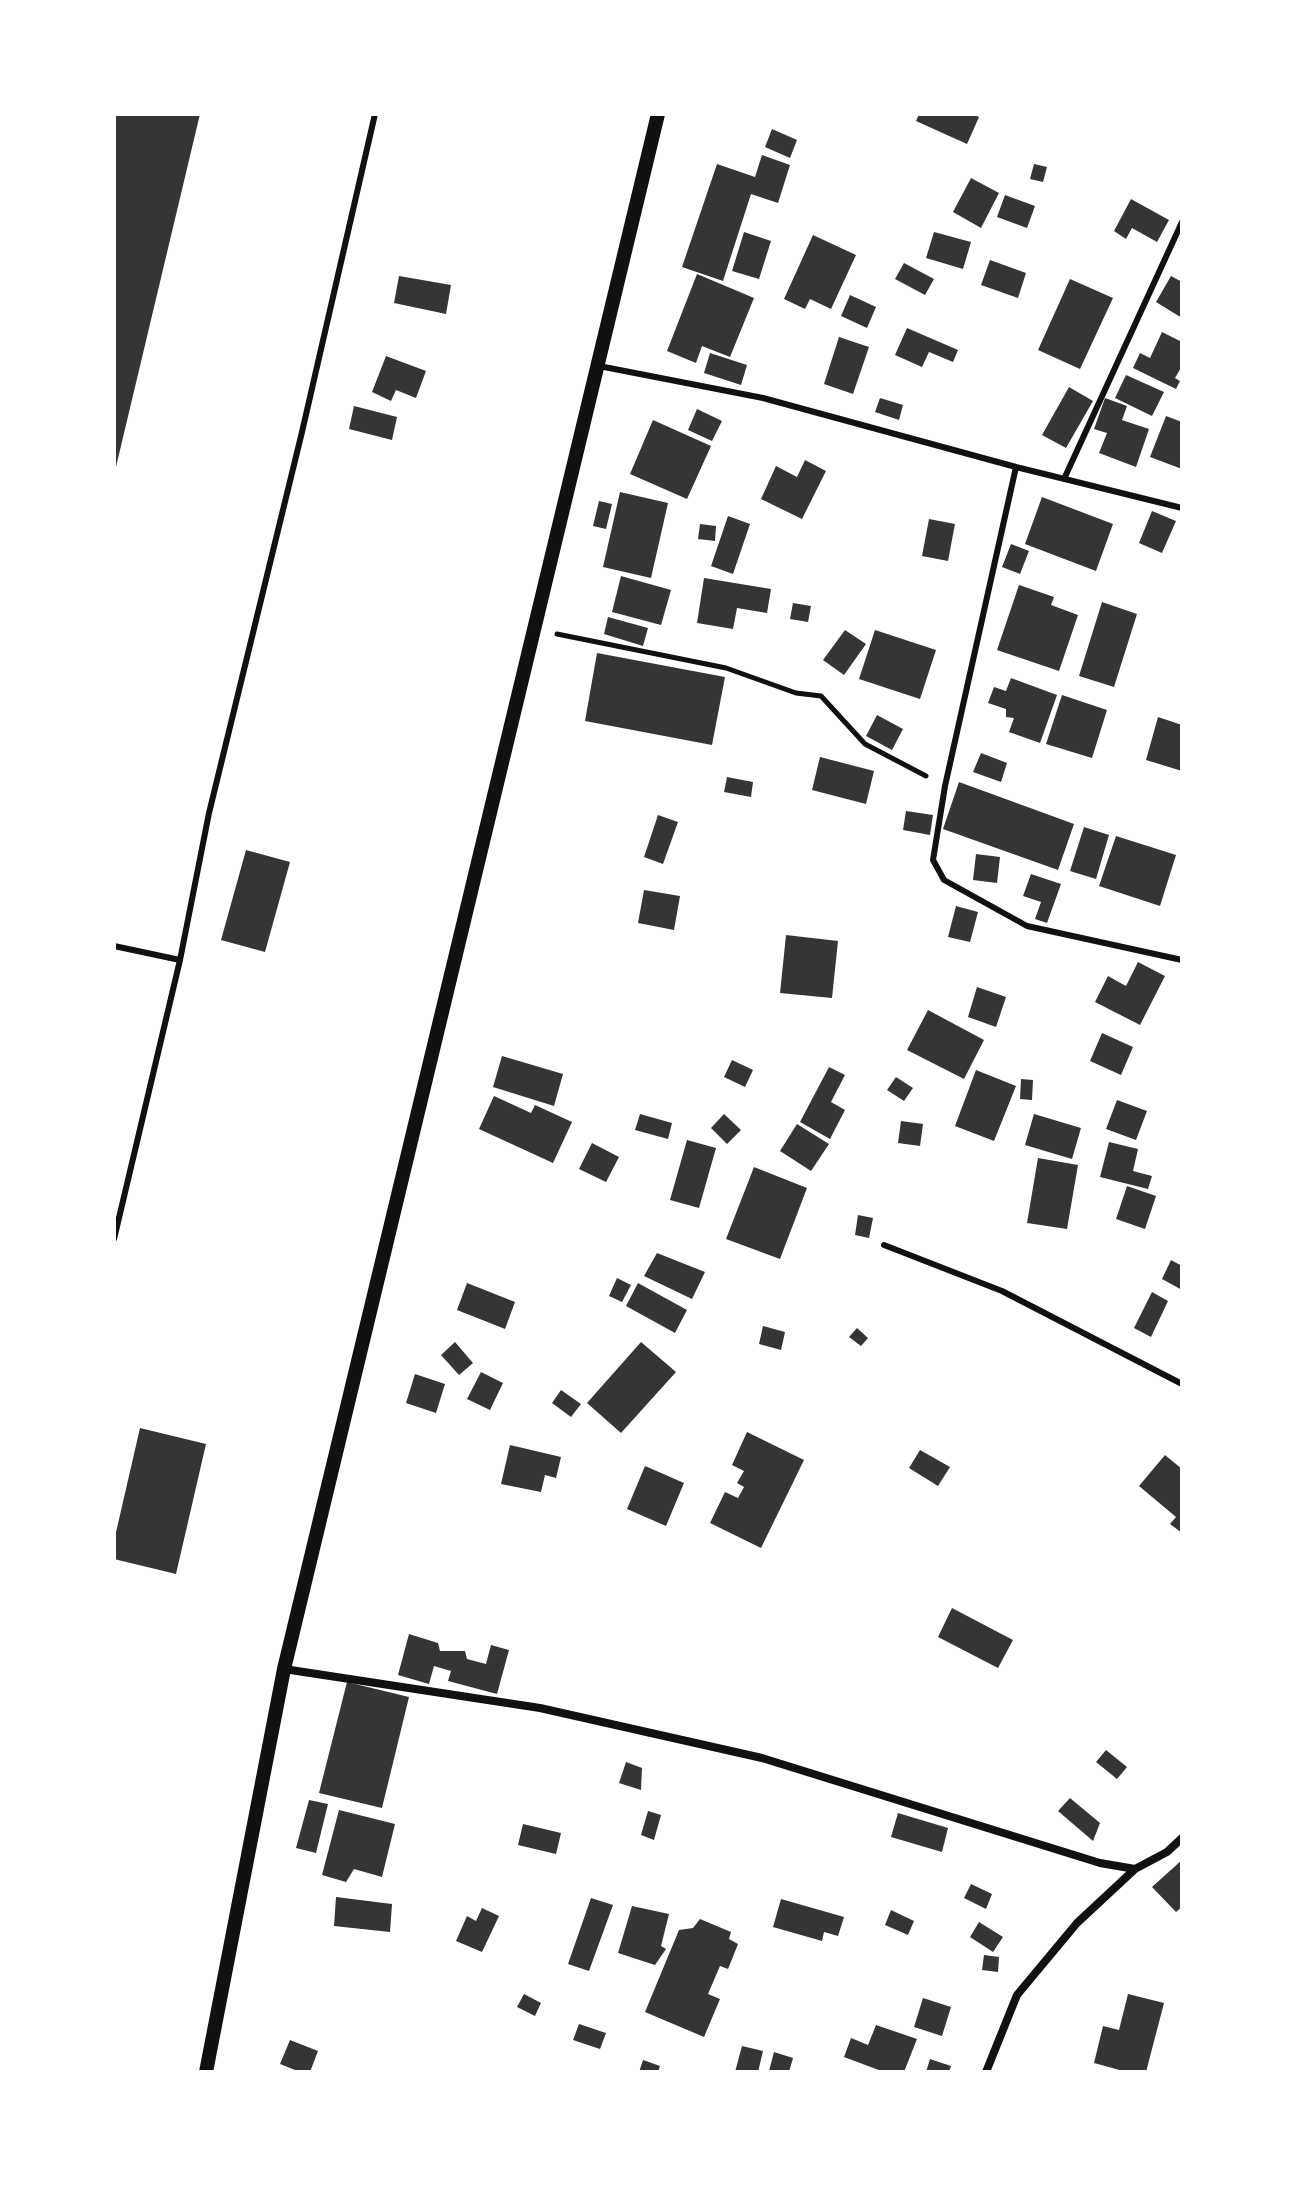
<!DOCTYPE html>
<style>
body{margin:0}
#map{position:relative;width:1296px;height:2186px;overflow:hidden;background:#fff;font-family:"Nunito Sans",sans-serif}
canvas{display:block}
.frame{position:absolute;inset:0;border:116px solid #fff;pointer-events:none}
</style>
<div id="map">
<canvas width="1296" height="2186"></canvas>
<div class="frame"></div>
</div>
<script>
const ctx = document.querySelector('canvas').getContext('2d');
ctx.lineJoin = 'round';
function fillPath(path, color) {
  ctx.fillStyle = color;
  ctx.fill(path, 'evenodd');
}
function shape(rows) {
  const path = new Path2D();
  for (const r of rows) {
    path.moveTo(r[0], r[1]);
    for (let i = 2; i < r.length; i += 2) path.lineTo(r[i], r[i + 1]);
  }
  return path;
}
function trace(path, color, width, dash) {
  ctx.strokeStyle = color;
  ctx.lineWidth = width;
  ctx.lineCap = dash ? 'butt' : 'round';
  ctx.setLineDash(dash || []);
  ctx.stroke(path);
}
fillPath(shape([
 [114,114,200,114,115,471,114,470],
 [919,114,973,114,979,117,967,144,916,121],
 [772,129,797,140,790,158,765,147],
 [762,155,790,165,778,203,751,194,723,281,682,267,717,164,755,177],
 [1034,164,1047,167,1043,182,1030,179],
 [971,178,999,193,981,228,953,212],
 [1005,195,1035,206,1027,228,997,217],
 [1131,199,1169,220,1157,242,1132,228,1126,239,1114,231],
 [744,232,771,241,759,279,732,271],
 [934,232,971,242,963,269,926,258],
 [813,235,856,255,831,309,810,299,805,309,784,299],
 [990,260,1026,273,1018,298,981,285],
 [904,263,934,279,925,295,895,279],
 [697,274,754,298,730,357,702,346,696,363,667,351],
 [399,276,451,285,446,314,394,303],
 [1171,276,1182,282,1182,318,1156,302],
 [1070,279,1113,298,1080,369,1038,350],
 [850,295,876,307,867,328,841,316],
 [907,328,958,350,953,362,929,352,922,367,895,355],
 [1162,332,1182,342,1182,366,1175,378,1180,381,1176,389,1133,368,1140,353,1150,358],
 [839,337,869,347,853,394,824,384],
 [710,353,747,365,741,385,704,373],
 [386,356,426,371,416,398,396,390,391,401,372,392],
 [1126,375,1164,392,1152,416,1115,398],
 [1069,387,1093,401,1066,448,1042,435],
 [880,398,903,405,899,420,875,412],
 [1105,398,1127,406,1122,420,1149,429,1136,467,1099,453,1107,433,1094,429],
 [354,406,397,417,392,440,349,429],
 [697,409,722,421,712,441,688,430],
 [1166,416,1182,422,1182,469,1150,457],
 [653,420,711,446,687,499,630,474],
 [805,460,826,471,802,519,761,499,776,466,797,477],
 [620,492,668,503,651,578,603,567],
 [1042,497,1113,524,1096,571,1025,544],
 [599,501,612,504,606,529,593,526],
 [1152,511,1176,521,1162,553,1139,543],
 [728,516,750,524,733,574,711,566],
 [929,519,955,524,948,561,922,556],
 [700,524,716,526,715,541,698,539],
 [1011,544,1029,551,1020,574,1002,567],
 [621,576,671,590,661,625,612,612],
 [704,578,771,589,767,613,737,608,733,629,697,623],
 [1019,585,1054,597,1051,605,1078,615,1059,671,997,650],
 [1102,602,1137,614,1114,687,1079,676],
 [793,603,811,606,808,622,790,619],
 [608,617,648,628,643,646,604,634],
 [845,630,866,644,844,675,823,660],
 [875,630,936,650,920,699,859,679],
 [597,653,725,677,712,745,585,721],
 [1011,678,1057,695,1040,743,1009,732,1014,718,1006,717,1006,709,988,703,994,687,1006,691],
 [1062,695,1107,710,1092,758,1046,744],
 [877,715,903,729,892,750,866,736],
 [1158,717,1182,725,1182,771,1146,760],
 [981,753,1007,763,1001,782,973,772],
 [820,757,874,771,866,804,812,790],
 [727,777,753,782,751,797,724,792],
 [959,782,1074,824,1058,870,943,829],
 [906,811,933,815,930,835,903,830],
 [658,815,678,822,663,864,644,857],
 [1084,827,1109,835,1096,879,1070,871],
 [1116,836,1176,855,1160,906,1099,886],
 [246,850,290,862,265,952,221,940],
 [976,854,1000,857,997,883,973,880],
 [1031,874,1061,884,1047,923,1035,919,1041,902,1023,896],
 [644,890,680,896,674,930,638,923],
 [956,906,978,912,970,942,948,937],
 [786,935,838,941,832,998,780,993],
 [1138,962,1165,976,1140,1025,1095,1002,1108,976,1126,986],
 [977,987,1006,997,996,1027,968,1017],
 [928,1010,984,1040,964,1079,907,1050],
 [1102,1033,1133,1047,1121,1075,1090,1061],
 [502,1056,563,1074,554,1106,493,1087],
 [732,1060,753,1070,745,1087,724,1077],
 [829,1067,845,1075,831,1102,845,1110,830,1139,800,1122],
 [976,1070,1016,1086,994,1141,955,1126],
 [896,1077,913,1088,904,1101,887,1090],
 [1021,1079,1033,1080,1032,1100,1020,1099],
 [494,1096,531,1113,535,1105,572,1122,553,1163,479,1129],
 [1117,1100,1147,1111,1136,1140,1106,1129],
 [640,1114,672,1123,668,1139,635,1130],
 [724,1114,741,1130,727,1144,711,1128],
 [1034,1114,1081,1128,1072,1159,1025,1145],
 [901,1121,923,1124,920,1146,898,1143],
 [797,1124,829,1144,811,1171,780,1151],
 [687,1140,716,1148,699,1208,670,1200],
 [1109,1142,1138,1149,1133,1171,1152,1176,1148,1189,1100,1177],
 [592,1143,619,1157,606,1182,579,1169],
 [1038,1158,1078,1165,1067,1229,1027,1223],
 [754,1167,807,1188,780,1259,726,1239],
 [1127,1186,1156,1196,1145,1229,1116,1219],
 [858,1215,873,1218,869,1238,855,1235],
 [657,1253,705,1272,692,1299,644,1276],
 [1171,1260,1182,1266,1182,1290,1162,1279],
 [617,1278,631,1285,622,1302,609,1296],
 [467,1283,515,1302,505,1329,457,1310],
 [638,1283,687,1310,675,1333,626,1306],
 [1152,1292,1168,1301,1151,1337,1134,1328],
 [763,1326,785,1332,781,1350,759,1344],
 [857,1328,868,1338,861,1346,849,1337],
 [455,1342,473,1363,459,1375,441,1355],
 [641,1342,676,1372,621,1433,587,1403],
 [481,1372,503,1383,490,1410,467,1399],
 [415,1374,445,1384,436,1413,406,1403],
 [561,1390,581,1404,571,1417,552,1403],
 [140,1428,206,1444,176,1574,114,1559,114,1541],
 [747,1432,804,1460,761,1548,710,1523,725,1492,738,1498,744,1487,737,1483,744,1471,732,1465],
 [510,1445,561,1457,556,1478,545,1475,541,1492,501,1484],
 [920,1450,950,1467,938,1486,909,1468],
 [1165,1455,1182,1469,1182,1533,1170,1524,1176,1517,1139,1486],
 [645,1466,684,1483,666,1526,627,1509],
 [952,1608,1013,1640,998,1668,938,1637],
 [409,1634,438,1643,440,1651,465,1651,467,1659,486,1664,491,1645,509,1650,497,1694,448,1681,451,1671,434,1666,429,1684,398,1675],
 [347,1682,409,1697,382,1808,319,1793],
 [1106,1750,1127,1767,1117,1779,1096,1762],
 [626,1762,642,1768,641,1790,619,1783],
 [1070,1798,1100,1823,1093,1841,1058,1811],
 [309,1800,328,1804,316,1853,296,1848],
 [339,1810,395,1824,382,1877,354,1869,346,1882,322,1875],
 [648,1811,661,1815,654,1840,641,1835],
 [898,1813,948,1828,942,1852,891,1837],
 [523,1824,561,1833,556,1854,518,1845],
 [1182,1860,1182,1907,1176,1912,1152,1887],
 [971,1884,992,1894,986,1909,964,1898],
 [336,1897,392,1904,390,1932,334,1926],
 [591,1898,613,1905,589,1971,568,1964],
 [781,1899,844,1917,838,1936,824,1932,822,1941,773,1927],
 [632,1906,669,1914,661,1946,666,1949,655,1965,618,1953],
 [482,1908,499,1916,482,1952,456,1941,467,1916,476,1921],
 [891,1910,914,1921,908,1935,885,1925],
 [700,1919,731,1932,729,1939,738,1944,728,1969,720,1966,708,1994,720,1999,704,2037,645,2012,679,1930,693,1928],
 [979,1922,1003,1937,993,1952,970,1937],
 [984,1955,999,1957,998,1972,982,1970],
 [524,1994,541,2003,535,2016,517,2007],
 [1128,1994,1164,2003,1146,2072,1127,2072,1094,2063,1103,2026,1119,2030],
 [923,1998,951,2007,942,2036,914,2027],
 [579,2024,606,2033,600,2049,573,2040],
 [876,2025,917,2039,904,2072,884,2072,844,2057,851,2038,868,2045],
 [290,2040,318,2051,310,2072,300,2072,280,2064],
 [742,2046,763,2051,758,2072,735,2072],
 [774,2052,793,2058,789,2072,769,2071],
 [930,2059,951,2066,949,2072,926,2072],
 [643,2060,660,2066,658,2072,639,2072]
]), '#353535');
trace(shape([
 [557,634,726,668,796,693,821,696,865,744,926,776]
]), '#111', 5);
trace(shape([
 [599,366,763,398,1016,467,1182,508],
 [1016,467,945,786,933,860,944,880,1027,926,1182,960],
 [1064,479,1182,222],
 [114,946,180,960],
 [114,1239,180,960,209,813,302,432,375,114],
 [884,1245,1002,1291,1182,1384]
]), '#111', 6);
trace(shape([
 [284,1669,540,1708,762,1758,1100,1863,1135,1869,1167,1852,1182,1838],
 [986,2072,1017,1995,1077,1923,1135,1869]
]), '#111', 8);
trace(shape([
 [206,2072,284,1669,658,114]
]), '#111', 14);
</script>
